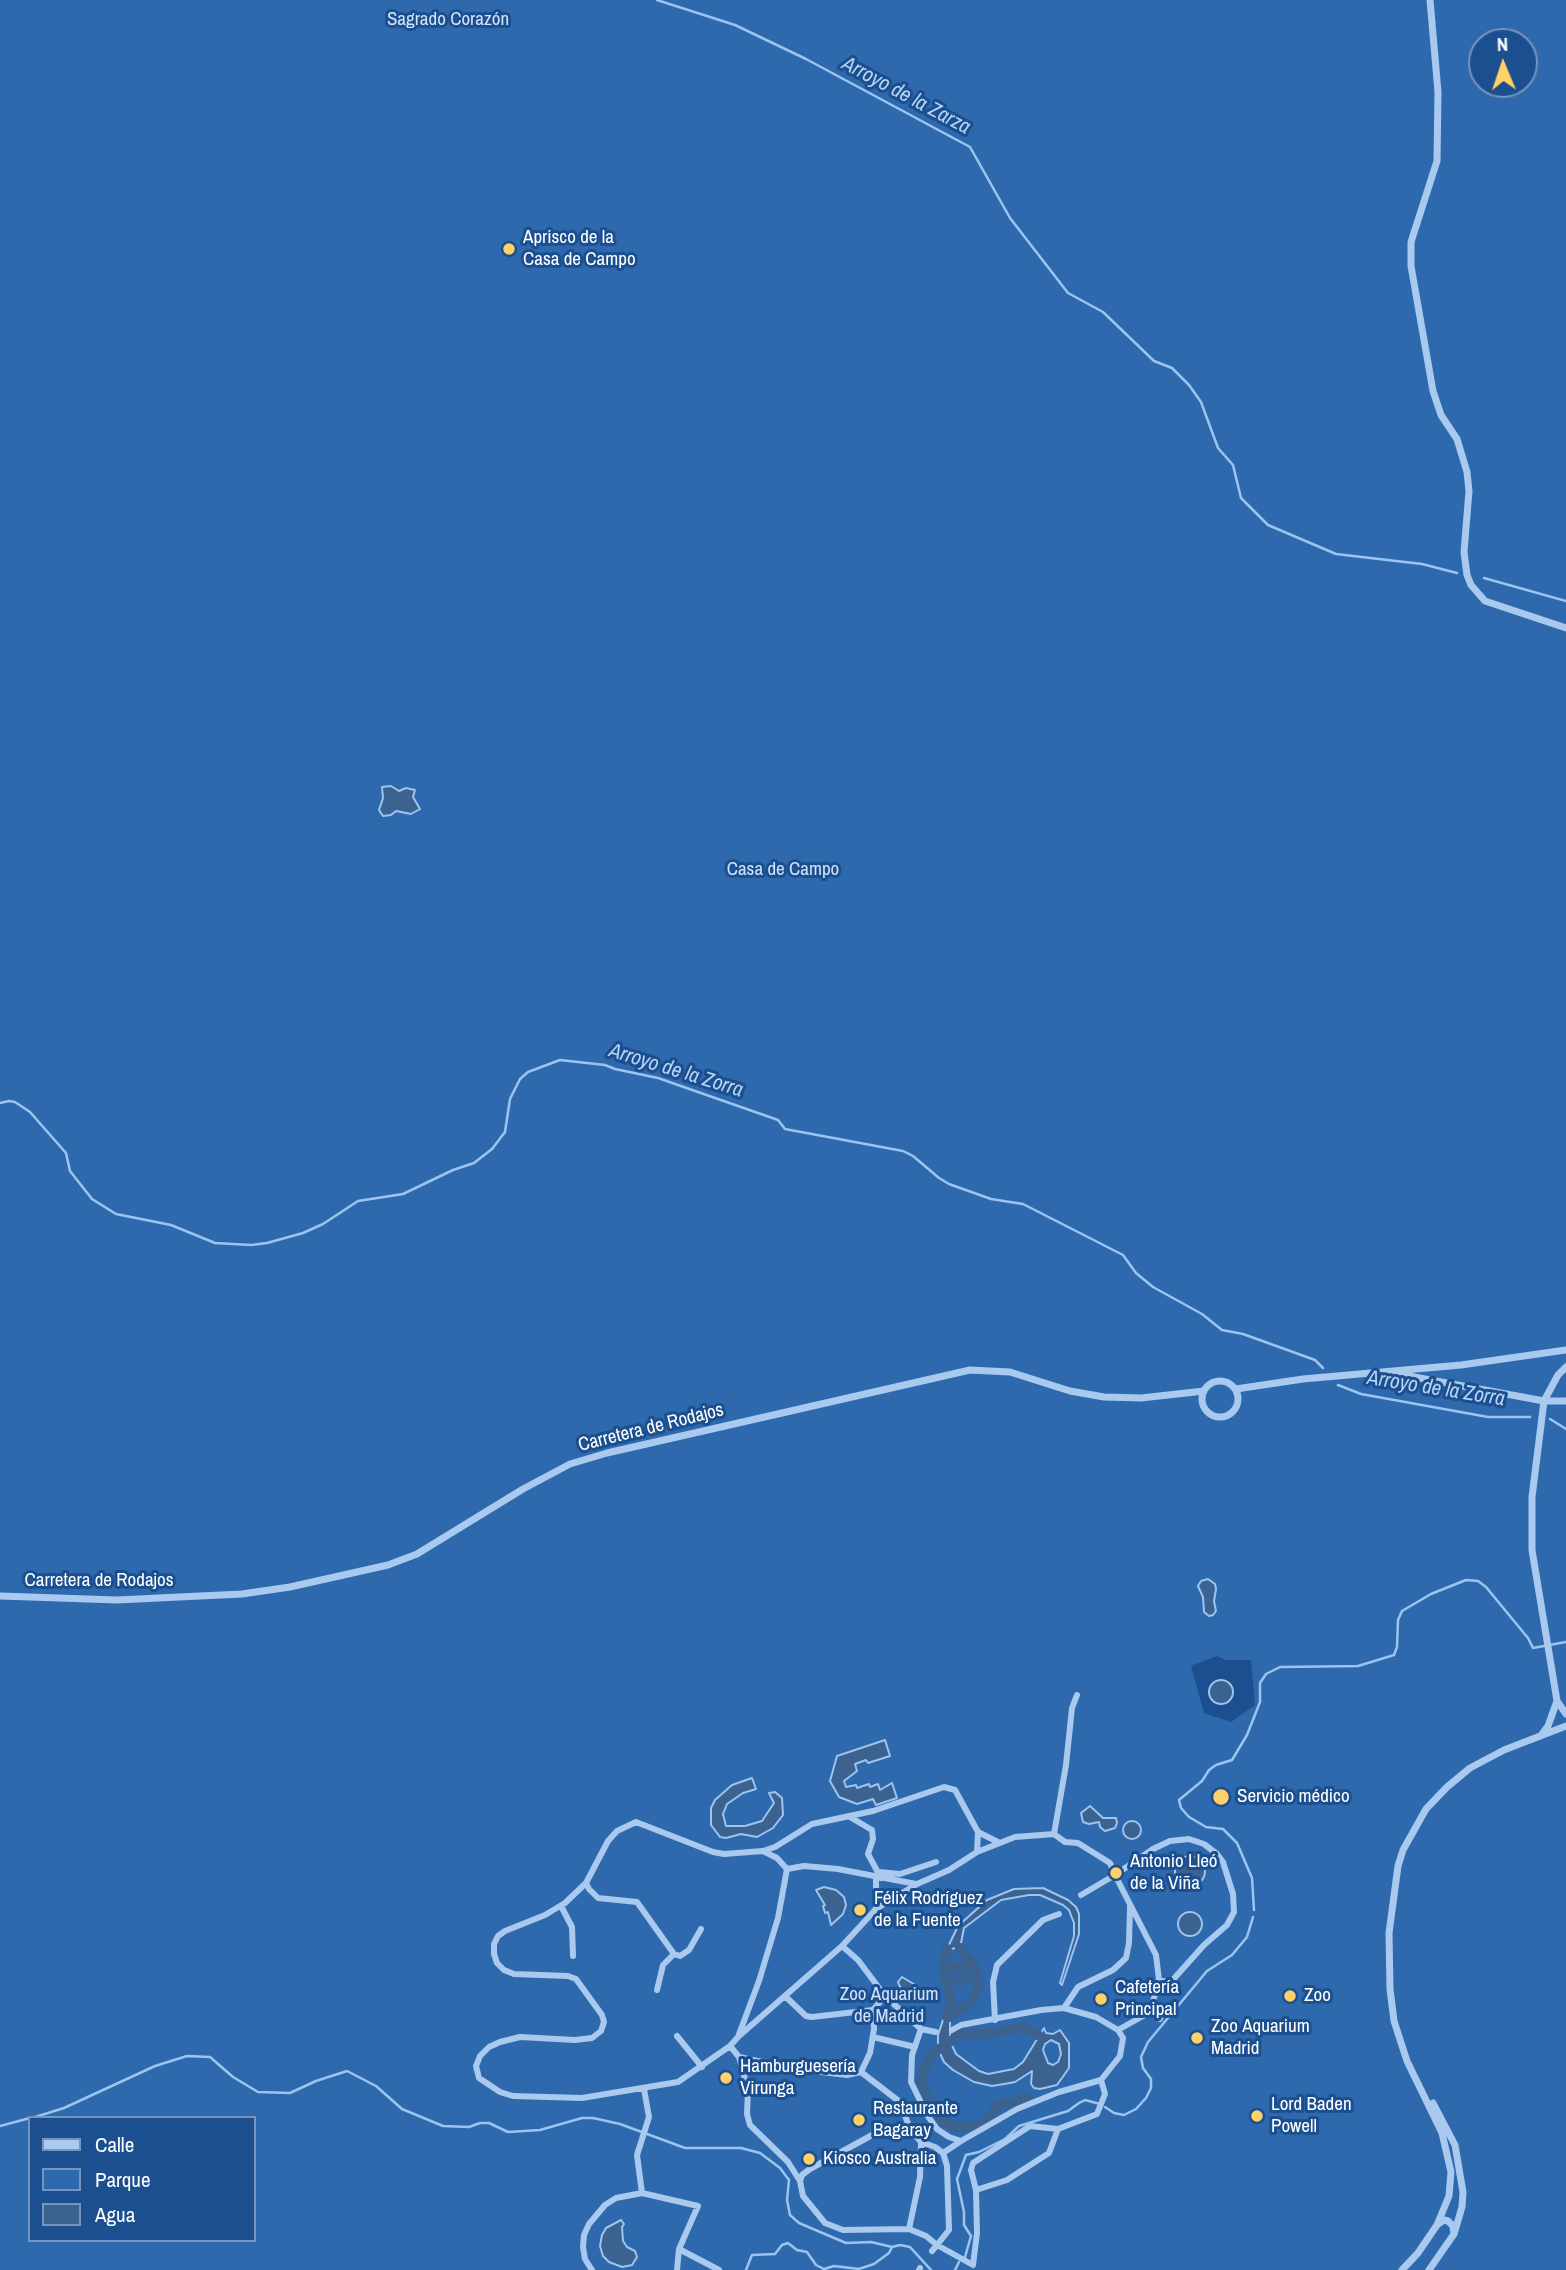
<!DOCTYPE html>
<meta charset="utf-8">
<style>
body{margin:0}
#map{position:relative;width:1566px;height:2270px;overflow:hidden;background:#1b4f8f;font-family:"Archivo Narrow",sans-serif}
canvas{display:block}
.legend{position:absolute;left:28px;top:2116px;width:228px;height:126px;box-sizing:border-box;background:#1b4f8f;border:2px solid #7695bc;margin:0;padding:9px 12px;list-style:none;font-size:21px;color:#fff}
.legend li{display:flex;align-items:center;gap:14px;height:35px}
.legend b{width:35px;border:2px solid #7695bc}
.north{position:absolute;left:1468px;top:28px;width:70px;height:70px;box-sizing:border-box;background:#1b4f8f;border:2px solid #7695bc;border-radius:50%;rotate:358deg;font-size:19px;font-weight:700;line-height:28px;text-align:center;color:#fff}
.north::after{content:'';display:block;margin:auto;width:24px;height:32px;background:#ffd166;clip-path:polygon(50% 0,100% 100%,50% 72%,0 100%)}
</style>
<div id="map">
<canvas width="1566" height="2270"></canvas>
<ul class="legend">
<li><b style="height:9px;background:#a9c9ee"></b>Calle</li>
<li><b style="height:19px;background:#2e69ad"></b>Parque</li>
<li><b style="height:19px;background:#3c6290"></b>Agua</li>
</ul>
<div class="north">N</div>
</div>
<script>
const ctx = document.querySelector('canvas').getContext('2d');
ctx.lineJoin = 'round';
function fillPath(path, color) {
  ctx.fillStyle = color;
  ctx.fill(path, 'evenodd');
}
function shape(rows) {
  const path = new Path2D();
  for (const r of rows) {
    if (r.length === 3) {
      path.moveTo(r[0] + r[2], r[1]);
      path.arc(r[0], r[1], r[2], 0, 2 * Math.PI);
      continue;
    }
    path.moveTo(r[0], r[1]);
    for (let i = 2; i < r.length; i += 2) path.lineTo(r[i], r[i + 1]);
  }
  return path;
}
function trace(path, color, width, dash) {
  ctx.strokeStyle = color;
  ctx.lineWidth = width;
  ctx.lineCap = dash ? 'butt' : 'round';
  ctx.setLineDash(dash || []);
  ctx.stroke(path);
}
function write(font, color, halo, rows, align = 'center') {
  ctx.font = font + ' "Archivo Narrow",sans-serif';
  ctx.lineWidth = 6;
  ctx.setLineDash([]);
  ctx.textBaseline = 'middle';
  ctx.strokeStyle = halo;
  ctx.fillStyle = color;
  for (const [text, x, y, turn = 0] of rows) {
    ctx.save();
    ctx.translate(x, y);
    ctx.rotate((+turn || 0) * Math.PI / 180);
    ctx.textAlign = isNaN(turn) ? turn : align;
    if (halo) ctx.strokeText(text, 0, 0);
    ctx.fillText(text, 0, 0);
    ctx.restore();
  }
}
fillPath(shape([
 [0,0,1566,0,1566,2270,0,2270],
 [1482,42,1524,42,1524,84,1482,84],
 [1217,1656,1225,1660,1251,1660,1255,1705,1231,1722,1204,1713,1191,1666],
 [30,2118,254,2118,254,2240,30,2240]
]), '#2e69ad');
const water = shape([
 [391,786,399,791,406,788,415,790,413,797,420,809,411,814,396,811,391,815,383,816,379,810,383,798,382,787,391,786],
 [1208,1579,1215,1584,1216,1589,1214,1601,1216,1611,1213,1615,1209,1616,1204,1612,1203,1597,1198,1586,1201,1581,1208,1579],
 [1221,1692,12],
 [885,1740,890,1756,868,1763,866,1760,855,1764,857,1771,844,1781,846,1787,856,1785,857,1788,869,1784,870,1787,878,1784,880,1790,892,1783,897,1798,876,1805,873,1799,857,1804,839,1797,830,1781,837,1756,885,1740],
 [752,1778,756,1789,743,1793,727,1804,723,1814,726,1826,745,1826,762,1821,774,1803,769,1793,775,1792,782,1798,783,1815,773,1828,757,1837,741,1834,726,1838,720,1837,711,1825,711,1808,715,1800,732,1785,752,1778],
 [1090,1806,1103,1818,1116,1818,1117,1823,1115,1828,1105,1831,1100,1827,1099,1822,1089,1824,1083,1822,1081,1813,1090,1806],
 [1132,1830,9],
 [1190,1871,15],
 [824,1887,836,1890,844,1897,846,1905,843,1914,831,1925,828,1912,825,1913,823,1906,825,1905,816,1890,824,1887],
 [1043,1888,1068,1900,1076,1907,1079,1914,1079,1934,1062,1985,1060,1983,1074,1936,1074,1923,1069,1910,1063,1905,1040,1895,1029,1895,1001,1900,964,1928,960,1948,947,1949,958,1926,987,1900,1014,1889,1043,1888],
 [1190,1924,12],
 [902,1977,917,1986,919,1994,916,1998,908,1997,901,1989,898,1982,902,1977],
 [947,2017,950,2017,950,2041,956,2054,979,2071,988,2074,1014,2069,1023,2062,1044,2028,1046,2033,1053,2034,1060,2030,1069,2043,1069,2068,1057,2085,1040,2089,1034,2088,1031,2084,1032,2071,1015,2082,1004,2084,992,2086,974,2082,953,2070,944,2062,938,2049,938,2035,943,2020,947,2017],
 [1051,2040,1059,2044,1061,2054,1058,2062,1053,2065,1048,2063,1043,2050,1045,2044,1051,2040],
 [621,2220,624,2224,622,2227,623,2241,627,2247,635,2251,637,2257,632,2265,622,2267,609,2262,603,2256,600,2246,602,2235,606,2228,621,2220]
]);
fillPath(water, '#3c6290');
trace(water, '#9cc4f0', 2);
trace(shape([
 [657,0,735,25,806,59,970,147,1010,218,1068,293,1103,312,1154,361,1172,368,1189,385,1201,402,1218,448,1233,465,1241,498,1268,525,1336,554,1422,564,1457,573],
 [1484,578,1566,601],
 [0,1103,9,1101,15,1102,30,1112,66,1153,70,1171,92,1199,116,1214,171,1225,215,1243,251,1245,267,1243,303,1233,323,1224,358,1201,403,1194,453,1170,474,1163,492,1149,505,1132,510,1099,520,1079,528,1072,560,1060,605,1065,615,1069,658,1078,778,1120,785,1129,903,1151,913,1156,939,1178,949,1184,991,1199,1023,1204,1123,1255,1136,1273,1153,1287,1202,1314,1222,1330,1243,1334,1315,1360,1323,1368],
 [1338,1385,1361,1394,1488,1417,1530,1417],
 [1550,1419,1566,1429],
 [1254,1910,1252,1878,1237,1843,1223,1829,1206,1827,1189,1817,1181,1808,1179,1800,1202,1781,1209,1770,1216,1765,1232,1760,1247,1735,1260,1702,1260,1683,1266,1674,1280,1667,1358,1666,1394,1655,1397,1647,1398,1620,1402,1611,1431,1594,1466,1580,1478,1581,1486,1587,1528,1638,1533,1648,1566,1642],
 [1105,2107,1114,2113,1124,2115,1136,2109,1146,2098,1151,2088,1151,2079,1143,2068,1141,2057,1148,2042,1207,1971,1232,1955,1247,1937,1253,1917],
 [32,2118,64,2108,155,2066,187,2056,210,2057,233,2077,258,2092,290,2093,316,2081,347,2071,376,2086,402,2109,443,2126,469,2127,480,2123,489,2123,508,2132,540,2130,582,2118,593,2118,620,2124,685,2148,741,2148,760,2153,780,2168,789,2180,787,2200,790,2215,799,2223,846,2243,871,2242,892,2247],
 [0,2126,30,2118],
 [965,2257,971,2236,964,2225,964,2212,957,2179,966,2155,979,2152,1005,2139,1019,2126,1068,2111,1079,2103,1085,2100,1100,2104],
 [746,2270,752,2255,775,2254,782,2245,788,2243,797,2250,807,2252,816,2265,824,2269,834,2266,859,2269,874,2264,889,2253,892,2247,900,2245,910,2247,931,2270],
 [955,2270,959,2262]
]), '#9cc4f0', 2.5);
trace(shape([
 [943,1969,963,1966,971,1961],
 [946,1980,965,1980,977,1971],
 [947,2017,951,1999,943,1969,947,1949],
 [950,2017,971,2002,978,1989,977,1971,960,1948],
 [1029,2097,1014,2103,1002,2103,998,2105,984,2124,979,2126,956,2127,943,2121,939,2115,923,2090,921,2080,923,2070,932,2054,961,2034,997,2033,1023,2027,1038,2035]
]), '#3c6290', 10);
trace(shape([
 [1077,1695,1072,1708,1066,1765,1054,1834,1065,1842,1078,1843,1110,1863,1115,1875,1081,1895],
 [850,1817,872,1830,873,1839,868,1854,881,1878],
 [636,1822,713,1852,724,1854,763,1851,777,1858,787,1869,778,1918,759,1981,738,2037,730,2046,678,2082,582,2098,513,2096,500,2092,479,2078,476,2066,480,2056,489,2047,500,2042,520,2037,575,2040,592,2038,601,2031,604,2022,602,2015,576,1979,568,1976,514,1974,504,1970,497,1963,494,1954,494,1944,498,1936,505,1931,545,1915,565,1903,586,1883,608,1841,617,1831,636,1822],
 [978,1832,998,1842],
 [977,1852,1015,1837,1054,1834],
 [787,1869,804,1866,838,1869,916,1884],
 [879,1872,900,1874,936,1862],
 [586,1883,589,1889,598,1898,637,1902,674,1954,680,1956,689,1950,701,1929],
 [561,1906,572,1927,573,1956],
 [876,1909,876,1877],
 [842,1946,858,1960,885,1996,921,2029,936,2032],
 [1159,1980,1156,1955,1115,1875,1153,1849,1170,1841,1189,1839,1204,1844,1217,1854,1223,1862,1233,1894,1234,1912,1227,1925,1204,1945,1170,1983,1159,1980,1150,2012,1160,2019],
 [657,1990,663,1965,674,1954],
 [786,1997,806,2016,812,2017,873,2010,885,1996],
 [1064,2008,1078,1987,1113,1970,1126,1958,1129,1943,1130,1906],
 [995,2020,993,1982,997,1965,1043,1920,1059,1914],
 [921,2029,912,2055,911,2082,927,2115,937,2129,949,2137,961,2141,1017,2109,1059,2092,1101,2080],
 [952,2030,961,2025,1041,2010,1064,2008,1096,2017,1118,2030],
 [677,2036,702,2067],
 [739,2036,842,1946,876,1909,917,1884,949,1870,977,1852,978,1832,955,1790,944,1787,873,1811,812,1824,775,1847,763,1851],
 [873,2037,915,2047],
 [730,2046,739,2057,795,2069,847,2075,861,2072,900,2102,910,2129,921,2142,920,2177,909,2229,926,2236,937,2245,949,2230,947,2166,943,2153,961,2141],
 [739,2057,748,2090,747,2114,750,2125,788,2162,800,2181,802,2175,810,2169,874,2134,890,2130,910,2129],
 [861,2072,870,2053,874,2029,873,2010],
 [1058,2129,1097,2114,1105,2094,1101,2080,1120,2056,1123,2038,1118,2030,1150,2012],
 [921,2142,935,2147,943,2153],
 [800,2181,803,2196,825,2223,843,2230,909,2229],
 [642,2193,698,2206,679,2249,677,2270],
 [679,2249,719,2270],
 [932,2251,937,2245,973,2265,977,2233,976,2190,1007,2180,1049,2153,1058,2129,1030,2126,973,2163,971,2170,976,2190],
 [592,2270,585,2259,583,2247,584,2235,589,2224,605,2205,616,2198,642,2193,637,2155,649,2117,644,2089],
 [919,2270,920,2268]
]), '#a9c9ee', 6);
trace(shape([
 [1430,0,1438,92,1437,161,1411,242,1411,266,1433,391,1441,415,1457,439,1467,472,1469,491,1464,552,1467,575,1471,585,1485,601,1566,628],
 [1398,1374,1544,1401,1566,1401],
 [1220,1399,18],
 [1236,1389,1303,1379,1461,1365,1566,1350],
 [0,1596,117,1600,242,1594,290,1587,388,1565,417,1554,523,1489,570,1464,607,1453,970,1370,1010,1372,1070,1391,1104,1397,1141,1398,1204,1391],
 [1557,1701,1566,1714],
 [1542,1734,1548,1726,1557,1701,1532,1550,1532,1497,1544,1401,1558,1375,1566,1367],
 [1438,2224,1444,2220,1448,2221,1453,2226,1454,2234],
 [1402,2270,1418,2253,1437,2225,1449,2196,1451,2172,1442,2133,1407,2061,1394,2021,1390,1989,1389,1933,1398,1866,1403,1850,1426,1809,1447,1787,1470,1768,1504,1750,1566,1726],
 [1429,2270,1454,2234,1462,2207,1463,2192,1455,2145,1433,2103]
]), '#a9c9ee', 7);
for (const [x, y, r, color] of [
 [509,249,7,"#ffd166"],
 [1221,1797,9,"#ffd166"],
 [1116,1873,7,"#ffd166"],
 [860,1910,7,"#ffd166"],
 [1290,1996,7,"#ffd166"],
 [1101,1999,7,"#ffd166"],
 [1197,2038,7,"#ffd166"],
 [726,2078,7,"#ffd166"],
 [1257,2116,7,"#ffd166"],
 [859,2120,7,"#ffd166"],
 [809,2159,7,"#ffd166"]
]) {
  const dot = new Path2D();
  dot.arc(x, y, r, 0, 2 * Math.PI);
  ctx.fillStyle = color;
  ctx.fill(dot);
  trace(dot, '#1b4f8f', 2.5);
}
write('19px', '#cfe3fa', '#1b4f8f', [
 ["Sagrado Corazón",448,20],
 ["Casa de Campo",783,870],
 ["Zoo Aquarium",889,1995],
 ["de Madrid",889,2017]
]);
write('19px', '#fff', '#1b4f8f', [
 ["Aprisco de la",523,238],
 ["Casa de Campo",523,260],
 ["Servicio médico",1237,1797],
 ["Antonio Lleó",1130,1862],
 ["de la Viña",1130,1884],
 ["Félix Rodríguez",874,1899],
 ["de la Fuente",874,1921],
 ["Cafetería",1115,1988],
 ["Principal",1115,2010],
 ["Zoo",1304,1996],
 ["Zoo Aquarium",1211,2027],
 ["Madrid",1211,2049],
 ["Hamburguesería",740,2067],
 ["Virunga",740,2089],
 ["Lord Baden",1271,2105],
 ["Powell",1271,2127],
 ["Restaurante",873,2109],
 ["Bagaray",873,2131],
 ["Kiosco Australia",823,2159]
], 'left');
write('19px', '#fff', '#1b4f8f', [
 ["Carretera de Rodajos",651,1428,-14],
 ["Carretera de Rodajos",99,1581]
]);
write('italic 21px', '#b5d3f5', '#1b4f8f', [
 ["Arroyo de la Zarza",906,96,28],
 ["Arroyo de la Zorra",676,1071,17],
 ["Arroyo de la Zorra",1436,1389,9]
]);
</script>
